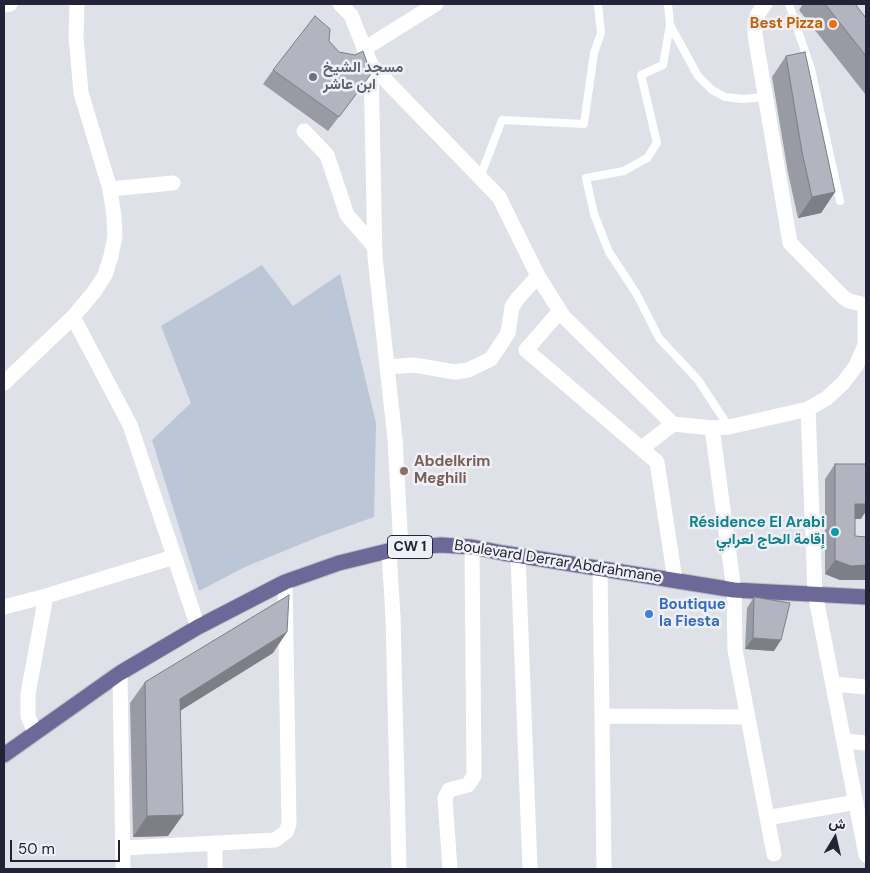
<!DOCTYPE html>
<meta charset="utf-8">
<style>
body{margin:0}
#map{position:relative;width:870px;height:873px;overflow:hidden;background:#dfe1e8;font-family:"DM Sans",Vazirmatn,sans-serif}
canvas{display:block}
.frame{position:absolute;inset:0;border:5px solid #232236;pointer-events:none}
.north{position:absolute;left:810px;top:813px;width:50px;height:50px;-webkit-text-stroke:4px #eff0f6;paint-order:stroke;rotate:9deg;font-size:14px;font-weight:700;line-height:20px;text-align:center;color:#232236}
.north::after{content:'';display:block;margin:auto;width:18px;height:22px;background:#232236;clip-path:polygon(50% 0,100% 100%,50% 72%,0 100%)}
.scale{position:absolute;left:10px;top:840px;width:110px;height:22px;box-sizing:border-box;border:2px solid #232236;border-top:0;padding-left:6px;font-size:15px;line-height:18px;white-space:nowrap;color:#232236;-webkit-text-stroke:4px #eff0f6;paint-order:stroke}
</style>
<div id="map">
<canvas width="870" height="873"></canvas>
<div class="frame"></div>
<div class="north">ش</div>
<div class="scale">50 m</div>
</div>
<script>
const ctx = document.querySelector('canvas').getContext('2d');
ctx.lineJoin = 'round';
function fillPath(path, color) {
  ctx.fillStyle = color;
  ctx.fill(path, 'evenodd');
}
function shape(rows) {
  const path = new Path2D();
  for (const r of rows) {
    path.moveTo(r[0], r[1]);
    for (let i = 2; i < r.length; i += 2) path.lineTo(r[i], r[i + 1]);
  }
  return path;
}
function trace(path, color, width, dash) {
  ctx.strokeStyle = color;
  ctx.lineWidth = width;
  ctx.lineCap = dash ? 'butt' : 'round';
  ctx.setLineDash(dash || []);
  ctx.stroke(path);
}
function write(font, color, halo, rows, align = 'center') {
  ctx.font = font + ' "DM Sans",Vazirmatn,sans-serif';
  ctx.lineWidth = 5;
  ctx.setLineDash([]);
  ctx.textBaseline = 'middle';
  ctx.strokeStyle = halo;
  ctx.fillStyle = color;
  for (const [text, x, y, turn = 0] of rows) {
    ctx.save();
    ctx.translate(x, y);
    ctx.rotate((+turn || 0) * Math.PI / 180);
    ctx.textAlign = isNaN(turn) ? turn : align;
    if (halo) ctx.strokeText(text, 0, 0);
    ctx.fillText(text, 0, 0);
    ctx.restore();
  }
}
fillPath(shape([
 [262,265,293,306,340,274,376,423,374,517,318,537,245,567,199,591,152,440,191,403,161,326]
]), '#bbc6d7');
const primary = shape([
 [4,755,120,673,198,627,285,582,339,563,400,548,441,545,472,547,503,553,734,590,866,597]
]);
trace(primary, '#bdbdc3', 17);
trace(shape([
 [668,4,670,25],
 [789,4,811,69,840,201],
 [480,177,502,120,584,124,594,53,601,33,598,4],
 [729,427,698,380,659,338,636,293,609,252,594,214,586,178,624,171,647,158,657,143,641,75,663,65,670,25,698,76,712,90,725,97,743,99,765,97]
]), '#fff', 8);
trace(shape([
 [340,4,351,15,371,65,375,257,395,439,401,548],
 [765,4,758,14,755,21,755,35,790,243,843,297,849,301,866,305],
 [4,5,10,4],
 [364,49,436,4],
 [371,65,499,197,538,276,563,316,673,424,712,428,729,427,808,409,827,398,843,383,856,366,865,345,865,305],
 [304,131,327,155,347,215,374,246],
 [110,189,173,183],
 [560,311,526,350,657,462,675,580],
 [73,317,130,425,198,627],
 [387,367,414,365,455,372,468,370,491,359,508,333,512,307,518,298,538,276],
 [4,383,73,317,94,292,105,275,111,256,115,236,114,217,110,189,81,93,76,36,77,4],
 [808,409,815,593,866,855],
 [712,428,734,590,735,650,774,854],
 [642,448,673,424],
 [389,551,393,617,399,869],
 [518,556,530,869],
 [600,568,604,869],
 [4,607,46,596,174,557],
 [120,673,123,869],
 [833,684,866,687],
 [602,716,748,717],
 [35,733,28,716,28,694,46,596],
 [844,741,866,743],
 [767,818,856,802],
 [123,848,275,840,286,832,289,824,285,582],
 [215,869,215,843],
 [450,869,445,798,449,790,468,785,474,776,472,547]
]), '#fff', 15);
trace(primary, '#6c6999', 15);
fillPath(shape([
 [803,4,855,4,866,18,866,95,799,10],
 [329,41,361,88,328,131,263,84,273,70],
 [786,56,835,192,821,213,798,218,788,173,772,77],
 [835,464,861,519,855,519,855,536,866,537,866,580,840,580,825,574,825,479],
 [754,597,774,651,745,649,747,608],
 [273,653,180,711,168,836,133,837,130,703,145,682]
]), '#999ba4');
fillPath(shape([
 [835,192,821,213,798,218,812,197],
 [855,504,866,504,866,511,861,519,845,519],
 [835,560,866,565,866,580,840,580,825,574],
 [287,632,273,653,165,720,180,699],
 [753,638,781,640,774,651,745,649],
 [183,815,168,836,133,837,147,816]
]), '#7d7e86');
const building = shape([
 [825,4,855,4,866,18,866,56,825,4],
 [315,16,330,29,329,41,339,52,355,55,363,51,371,74,339,117,273,70,315,16],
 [805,52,835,192,812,197,802,152,786,56,805,52],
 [835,464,866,464,866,504,855,504,855,536,866,537,866,565,851,566,835,560,835,464],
 [289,595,287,632,180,699,183,815,147,816,145,682,289,595],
 [754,597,790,603,781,640,753,638,754,597]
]);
fillPath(building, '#b2b4bf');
trace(building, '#7d7e86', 1);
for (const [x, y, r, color] of [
 [833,24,5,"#e8710a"],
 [313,77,5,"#6b7280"],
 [404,471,5,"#8d6e63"],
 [835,532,5,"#0f9aa8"],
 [649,614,5,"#3f7fe0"]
]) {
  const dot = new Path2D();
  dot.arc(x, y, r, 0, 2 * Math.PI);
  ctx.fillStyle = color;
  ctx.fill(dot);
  trace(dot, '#eff0f6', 2);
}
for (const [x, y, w] of [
 [410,547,45]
]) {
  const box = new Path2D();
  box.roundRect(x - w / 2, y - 11.5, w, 23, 4);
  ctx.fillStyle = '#eff0f6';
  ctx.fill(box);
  trace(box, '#232236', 1);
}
write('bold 14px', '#232236', null, [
 ["CW 1",410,547]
]);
write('bold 15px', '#c56008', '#eff0f6', [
 ["Best Pizza",823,24]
], 'right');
write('bold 15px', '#5b616d', '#eff0f6', [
 ["مسجد الشيخ",323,68],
 ["ابن عاشر",323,85]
], 'left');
write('bold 15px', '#785e54', '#eff0f6', [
 ["Abdelkrim",414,462],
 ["Meghili",414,479]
], 'left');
write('bold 15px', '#0d838f', '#eff0f6', [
 ["Résidence El Arabi",825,523],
 ["إقامة الحاج لعرابي",825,540]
], 'right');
write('15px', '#232236', '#eff0f6', [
 ["Boulevard Derrar Abdrahmane",558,562,9]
]);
write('bold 15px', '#366cbe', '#eff0f6', [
 ["Boutique",659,605],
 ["la Fiesta",659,622]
], 'left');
</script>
